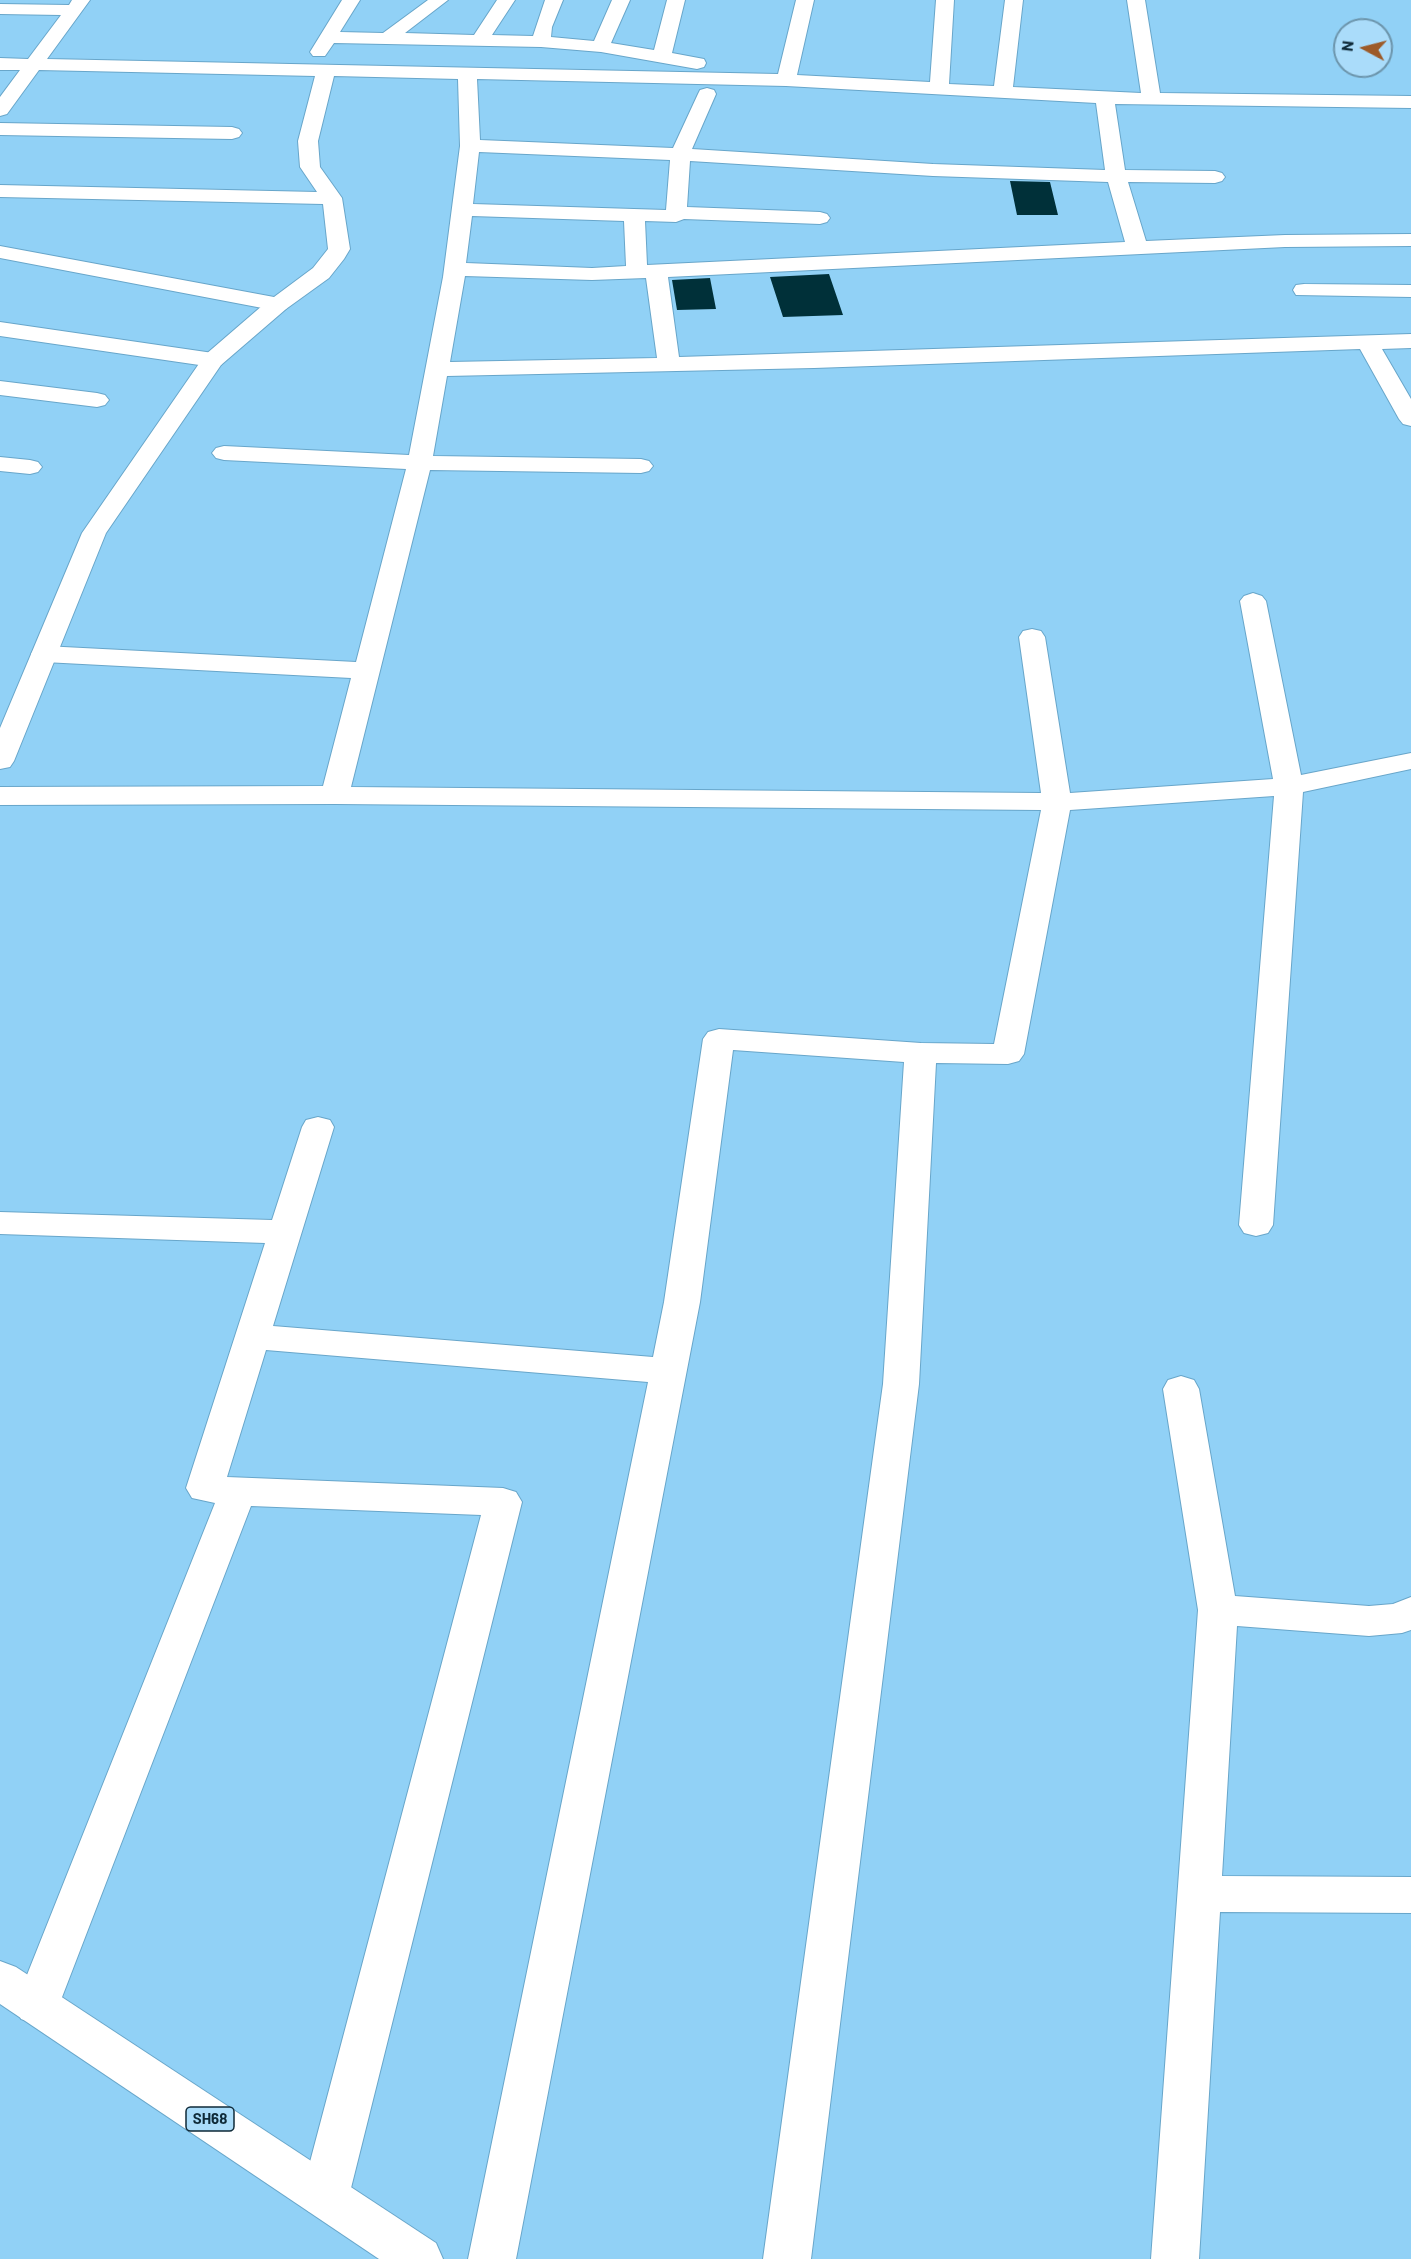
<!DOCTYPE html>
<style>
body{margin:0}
#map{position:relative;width:1411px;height:2259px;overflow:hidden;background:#91d1f6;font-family:Barlow,sans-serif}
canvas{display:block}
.north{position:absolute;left:1333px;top:18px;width:60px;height:60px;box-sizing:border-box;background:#aadcfa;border:2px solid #6c95ac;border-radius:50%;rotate:277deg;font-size:16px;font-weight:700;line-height:24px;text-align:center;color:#0f2a38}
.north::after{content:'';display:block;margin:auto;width:21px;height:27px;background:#9d5a28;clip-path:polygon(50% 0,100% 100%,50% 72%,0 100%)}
</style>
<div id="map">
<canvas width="1411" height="2259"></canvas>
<div class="north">N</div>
</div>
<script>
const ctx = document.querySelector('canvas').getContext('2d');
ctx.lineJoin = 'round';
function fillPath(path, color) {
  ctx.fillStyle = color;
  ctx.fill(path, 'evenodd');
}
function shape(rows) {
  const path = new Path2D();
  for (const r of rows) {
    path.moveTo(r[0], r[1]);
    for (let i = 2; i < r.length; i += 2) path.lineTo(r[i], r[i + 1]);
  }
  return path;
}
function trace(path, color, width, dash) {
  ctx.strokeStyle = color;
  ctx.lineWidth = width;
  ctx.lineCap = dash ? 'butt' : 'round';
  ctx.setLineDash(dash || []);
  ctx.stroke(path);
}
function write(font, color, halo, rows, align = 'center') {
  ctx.font = font + ' Barlow,sans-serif';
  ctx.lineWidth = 6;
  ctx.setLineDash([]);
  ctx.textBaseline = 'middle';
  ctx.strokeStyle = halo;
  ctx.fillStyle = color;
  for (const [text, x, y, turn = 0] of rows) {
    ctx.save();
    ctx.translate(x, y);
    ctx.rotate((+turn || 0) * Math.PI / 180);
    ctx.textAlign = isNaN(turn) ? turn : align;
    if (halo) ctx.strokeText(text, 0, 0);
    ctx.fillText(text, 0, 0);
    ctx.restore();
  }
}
fillPath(shape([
 [1010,181,1050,182,1058,215,1017,215],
 [829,274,843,315,783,317,770,277],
 [710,278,716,309,677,310,672,280]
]), '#003039');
const street = shape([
 [72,0,90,0,47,59,778,74,796,0,814,0,797,75,930,82,936,0,954,0,949,84,994,86,1005,0,1023,0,1013,87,1141,93,1127,0,1145,0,1160,93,1411,96,1411,108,1115,104,1125,170,1215,171,1222,173,1225,177,1222,181,1215,183,1128,182,1146,241,1285,235,1411,234,1411,246,1285,247,668,277,679,357,1411,334,1411,348,1382,349,1411,399,1411,426,1403,424,1399,419,1360,349,814,368,447,376,433,456,641,459,649,461,653,466,649,471,641,473,430,470,351,787,1041,793,1019,637,1023,631,1032,629,1041,631,1045,637,1070,793,1273,779,1240,601,1244,596,1253,593,1262,596,1266,601,1301,775,1411,753,1411,769,1303,792,1273,1225,1268,1233,1256,1236,1244,1233,1239,1225,1274,796,1070,810,1024,1054,1019,1061,1008,1064,936,1063,919,1384,811,2259,763,2259,883,1384,904,1062,733,1050,700,1302,516,2259,468,2259,648,1382,266,1350,227,1477,503,1488,516,1492,522,1502,349,2196,342,2211,325,2217,308,2211,301,2196,481,1515,251,1506,59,2005,53,2019,37,2024,21,2019,15,2005,215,1503,192,1498,186,1488,265,1243,0,1234,0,1212,272,1220,302,1127,306,1120,318,1117,330,1120,334,1127,273,1326,653,1357,664,1302,703,1039,708,1032,719,1029,921,1043,994,1044,1041,810,335,804,0,805,0,787,323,786,351,678,44,662,35,660,31,654,35,648,44,646,356,662,406,469,224,460,216,458,212,453,216,448,224,446,409,455,443,277,460,146,458,79,334,76,318,141,320,167,342,198,350,249,344,259,329,278,286,309,278,311,0,258,0,246,274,297,313,268,328,249,323,204,0,197,0,185,317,192,300,167,298,141,315,76,39,70,7,114,0,116,0,97,20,70,0,70,0,58,28,59,61,15,0,14,0,4,69,5,72,0],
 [477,79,786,86,1096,103,1105,170,933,164,692,149,716,94,714,90,707,88,700,90,698,94,673,148,480,140,477,79],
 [479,152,670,160,666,210,473,204,479,152],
 [690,161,933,176,1108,182,1125,242,647,265,645,221,676,222,684,219,820,224,827,222,830,218,827,214,820,212,687,207,690,161],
 [472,216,624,221,626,266,592,268,466,263,472,216],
 [465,276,592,280,646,278,657,358,450,362,465,276],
 [342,0,360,0,340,32,383,33,428,0,448,0,405,33,474,35,497,0,515,0,492,35,533,36,545,0,563,0,552,27,551,37,594,41,612,0,630,0,611,43,654,50,667,0,685,0,672,53,704,59,706,63,704,67,697,69,601,52,541,47,334,43,325,56,313,56,310,52,342,0],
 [0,123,232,127,239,129,242,133,239,137,232,139,0,135,0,123],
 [1304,284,1411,285,1411,297,1296,295,1293,290,1296,285,1304,284],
 [0,322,213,353,221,355,224,360,221,365,213,367,0,336,0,322],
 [0,381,97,393,105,395,109,400,105,405,97,407,0,395,0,381],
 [0,457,30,460,38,462,42,467,38,472,30,474,0,471,0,457],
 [1181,1376,1194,1380,1199,1389,1235,1596,1369,1606,1393,1604,1411,1597,1411,1630,1402,1633,1369,1636,1237,1626,1222,1876,1411,1877,1411,1913,1220,1912,1199,2259,1151,2259,1198,1610,1163,1389,1168,1380,1181,1376]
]);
const secondary = shape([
 [278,297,286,299,289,304,286,309,221,365,106,533,14,761,10,767,0,769,0,728,82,533,205,355,270,299,278,297]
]);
const primary = shape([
 [0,1961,16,1967,436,2243,443,2259,379,2259,0,2004,0,1961]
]);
trace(street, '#68a6ca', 2);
trace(secondary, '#68a6ca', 2);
trace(primary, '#68a6ca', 2);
fillPath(street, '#fff');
fillPath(secondary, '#fff');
fillPath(primary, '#fff');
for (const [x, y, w] of [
 [210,2119,48]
]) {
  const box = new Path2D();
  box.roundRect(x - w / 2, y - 12, w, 24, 4.5);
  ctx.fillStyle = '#aadcfa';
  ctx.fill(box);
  trace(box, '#0f2a38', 1.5);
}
write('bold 15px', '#0f2a38', null, [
 ["SH68",210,2119]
]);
</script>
